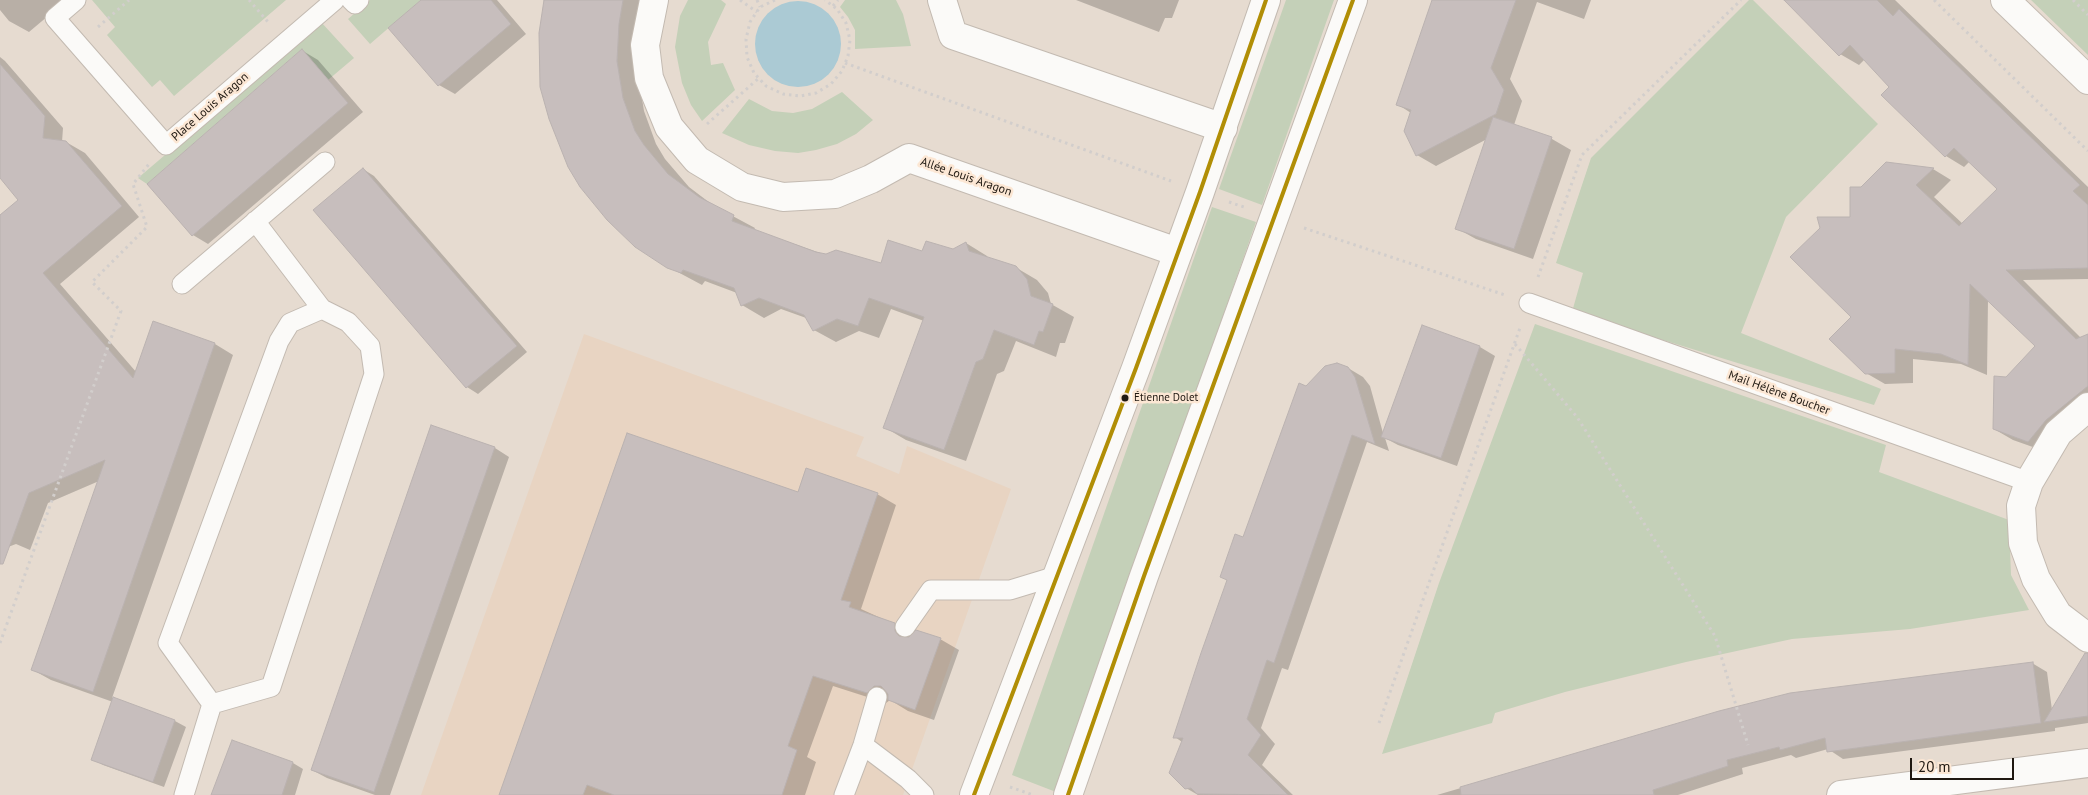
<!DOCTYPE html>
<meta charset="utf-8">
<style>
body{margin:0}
#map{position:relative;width:2088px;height:795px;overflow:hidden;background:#e6dbd0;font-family:"PT Sans",sans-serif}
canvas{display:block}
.scale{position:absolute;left:1910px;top:758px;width:104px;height:22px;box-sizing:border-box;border:2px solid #1f1811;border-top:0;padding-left:6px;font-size:15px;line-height:18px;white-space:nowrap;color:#1f1811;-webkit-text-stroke:4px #fce7d4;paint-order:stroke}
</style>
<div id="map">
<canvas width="2088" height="795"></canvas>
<div class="scale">20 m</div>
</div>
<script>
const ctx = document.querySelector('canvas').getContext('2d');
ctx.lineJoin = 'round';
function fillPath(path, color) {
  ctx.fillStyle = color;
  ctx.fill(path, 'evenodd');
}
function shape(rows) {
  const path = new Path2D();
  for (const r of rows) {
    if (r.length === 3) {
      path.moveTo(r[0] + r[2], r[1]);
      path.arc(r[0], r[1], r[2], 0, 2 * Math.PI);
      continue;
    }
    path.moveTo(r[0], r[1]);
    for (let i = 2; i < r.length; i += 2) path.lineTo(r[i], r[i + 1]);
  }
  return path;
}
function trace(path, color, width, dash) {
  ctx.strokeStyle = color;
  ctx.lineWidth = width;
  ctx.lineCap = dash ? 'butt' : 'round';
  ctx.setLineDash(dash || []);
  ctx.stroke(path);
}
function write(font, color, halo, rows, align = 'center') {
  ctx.font = font + ' "PT Sans",sans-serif';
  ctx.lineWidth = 5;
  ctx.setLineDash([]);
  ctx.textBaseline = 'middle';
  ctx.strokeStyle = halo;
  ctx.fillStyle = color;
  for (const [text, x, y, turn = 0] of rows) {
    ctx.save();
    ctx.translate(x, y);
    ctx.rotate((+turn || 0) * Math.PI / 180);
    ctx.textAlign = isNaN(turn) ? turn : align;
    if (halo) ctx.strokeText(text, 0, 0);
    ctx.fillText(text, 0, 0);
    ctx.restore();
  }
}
fillPath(shape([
 [584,334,864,437,856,456,899,474,907,446,1011,489,903,795,421,795]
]), '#e8d4c2');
fillPath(shape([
 [92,0,286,0,174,96,160,80,152,87,107,35,115,27],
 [370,0,421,0,370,44,348,19],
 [688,0,721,0,726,4,708,42,711,65,723,63,735,90,702,121,691,105,682,83,675,47,680,16],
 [845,0,896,0,903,14,911,46,855,49,855,30,848,17,840,7],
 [1286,0,1334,0,1262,205,1219,189],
 [1749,0,1753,0,1878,124,1786,217,1741,333,1881,389,1874,405,1572,312,1583,273,1556,263,1591,158],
 [2031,0,2088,0,2088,55],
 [321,22,354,58,328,80,302,49,147,184,138,178],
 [842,92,873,120,856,134,837,144,816,150,798,153,775,151,749,145,722,133,749,99,772,111,793,113,812,109],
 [1212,207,1256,222,1056,792,1012,775],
 [1535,324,1886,445,1879,472,2009,520,2011,575,2029,610,1910,629,1792,639,1686,662,1565,692,1495,713,1492,723,1382,754,1439,583]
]), '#c4d0b8');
fillPath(shape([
 [798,44,43]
]), '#abcad4');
fillPath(shape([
 [0,0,67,0,29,32,9,21,0,10],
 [423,0,497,0,526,34,455,94,439,85,390,28],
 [546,0,650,0,638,74,644,111,656,144,665,159,689,187,714,206,755,228,754,230,826,255,882,264,923,253,953,251,966,243,987,256,988,259,1015,267,1037,280,1048,293,1051,304,1074,317,1065,343,1060,343,1056,357,1016,341,1004,371,997,374,966,461,906,440,884,427,924,321,891,309,879,338,859,331,836,342,814,330,809,319,781,309,764,318,742,305,737,293,705,281,702,285,674,270],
 [1076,0,1179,0,1172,18,1165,18,1159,32],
 [1434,0,1591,0,1584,19,1537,2,1510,79,1522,101,1514,125,1552,139,1571,150,1533,259,1476,239,1456,228,1487,139,1436,166,1417,155,1405,131,1411,113,1397,104],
 [1785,0,1895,0,2088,187,2088,279,2023,280,2081,338,2088,336,2088,411,2047,452,2013,440,1994,429,2006,379,2037,346,1988,299,1987,375,1961,364,1913,359,1913,383,1885,384,1866,373,1853,317,1851,218,1861,189,1887,163,1933,169,1951,180,1934,197,1963,224,1998,189,1970,161,1964,167,1946,156,1891,87,1865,59,1859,65,1840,54],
 [303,51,318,60,363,112,208,244,193,235],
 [0,57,5,61,63,128,62,142,66,142,85,153,139,217,60,284,137,373,154,323,215,344,233,355,112,698,175,721,186,727,164,787,103,765,92,759,113,702,51,680,33,670,99,481,48,503,30,550,16,544,0,550,0,216,20,200,0,176],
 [363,169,374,176,527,352,478,394,467,387,315,210],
 [1423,327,1480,347,1495,356,1457,466,1398,445,1385,438,1389,451,1367,442,1288,670,1282,668,1261,728,1275,744,1262,765,1293,795,1198,795,1186,788,1182,742,1175,737,1244,538,1307,387,1348,368,1363,377,1370,386,1383,433],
 [432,427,495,448,509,457,390,795,375,795,327,778,312,770],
 [799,494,877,494,896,505,861,609,894,624,913,635,940,639,959,650,934,720,908,711,890,700,886,703,833,686,807,757,816,762,805,795,500,795],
 [2032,663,2047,672,2052,710,2088,669,2088,723,2055,728,2055,731,1843,759,1828,749,1796,758,1791,755,1742,768,1743,774,1678,795,1437,795,1720,712],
 [232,741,293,763,303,769,295,795,212,795]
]), '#0003');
const building = shape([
 [421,0,491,0,511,24,438,86,388,28,421,0],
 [544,0,623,0,619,24,617,61,623,98,635,131,644,145,668,174,699,197,734,215,732,221,816,252,826,254,836,250,881,263,888,240,922,251,926,241,953,249,966,242,969,251,1016,266,1027,279,1031,296,1053,304,1043,332,1039,331,1034,345,994,330,983,359,976,362,944,450,883,428,924,317,869,298,858,326,837,319,813,331,804,315,759,298,741,306,734,288,683,270,681,273,667,268,635,247,607,220,580,187,568,167,549,119,540,87,539,33,544,0],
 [1432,0,1516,0,1491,68,1504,90,1496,114,1416,156,1404,131,1411,110,1396,105,1432,0],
 [1784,0,1877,0,1893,16,1899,9,2080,185,2073,191,2088,205,2088,268,2006,270,2076,339,2088,334,2088,386,2046,420,2028,442,1993,429,1994,376,2006,377,2035,346,1970,284,1968,365,1941,354,1895,349,1895,373,1865,374,1829,339,1851,317,1790,257,1820,228,1817,217,1850,217,1850,187,1861,187,1886,162,1934,168,1916,185,1959,226,1997,189,1954,148,1945,157,1881,95,1889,87,1850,45,1839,56,1784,0],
 [302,49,348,103,192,236,147,184,302,49],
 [0,64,45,116,43,138,66,141,122,206,43,273,133,378,153,321,215,343,93,692,31,670,105,460,29,493,3,564,0,564,0,215,18,200,0,178,0,64],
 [1493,117,1552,137,1514,249,1455,229,1493,117],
 [363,168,517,346,466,388,313,210,363,168],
 [1422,325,1480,346,1441,458,1381,437,1422,325],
 [1337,363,1348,367,1355,377,1375,444,1352,435,1274,663,1267,660,1247,719,1261,735,1248,755,1288,795,1197,794,1191,788,1185,789,1169,773,1183,738,1173,738,1201,653,1227,580,1220,577,1235,534,1243,537,1299,383,1306,386,1325,366,1337,363],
 [431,425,495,447,374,792,311,770,431,425],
 [627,433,798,492,806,468,878,493,841,600,851,602,849,607,895,623,895,631,899,636,909,637,916,630,941,638,915,710,888,700,888,694,881,686,874,686,867,693,813,676,788,746,797,750,782,795,614,795,587,785,583,795,499,795,627,433],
 [2085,653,2088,653,2088,716,2044,722,2085,653],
 [2033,662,2041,723,1827,752,1825,738,1780,750,1779,747,1727,760,1728,766,1653,790,1654,795,1461,795,1460,787,1719,711,1790,693,2033,662],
 [113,697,175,720,153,782,91,760,113,697],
 [232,740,293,762,282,795,211,795,232,740]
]);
fillPath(building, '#c7bebd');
trace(building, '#bab2b0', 1);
const service = shape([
 [76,0,55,18,166,145,335,0],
 [351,0,355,4,359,0],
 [255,221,322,309],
 [182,284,325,162],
 [1529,303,2029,482],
 [322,309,348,322,370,346,374,374,271,687,212,704,168,643,279,341,290,323,322,309],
 [905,627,931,590,1010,590,1056,576],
 [863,745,908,779,924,795],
 [184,795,212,704],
 [844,795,863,745,877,697]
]);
const minor = shape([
 [654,0,645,45,649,78,669,127,697,160,742,187,783,197,835,194,871,179,909,158,1177,252],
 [942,0,953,35,1223,128],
 [2005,0,2088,80],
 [2088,407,2058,433,2029,482,2021,506,2023,543,2036,579,2058,615,2088,638],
 [1841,795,2088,763]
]);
const secondary = shape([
 [974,795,1136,368,1200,192,1266,0],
 [1068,795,1144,576,1353,0]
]);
trace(service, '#c3bab1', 21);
trace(minor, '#c3bab1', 30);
trace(secondary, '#c3bab1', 30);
trace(shape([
 [249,0,268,22],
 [740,0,757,12],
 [757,0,760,7],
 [775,0,760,7,750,22,746,39,747,57,754,73,766,86,783,94,800,96,816,93,831,84,842,71,848,56,850,40,846,23,837,9,825,0],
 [1934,0,2088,151],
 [2073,0,2088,15],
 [833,6,838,0],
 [98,27,129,0],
 [845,63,1171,181],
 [707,124,759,78],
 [1229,202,1244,207],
 [1304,228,1505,295],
 [1538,277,1582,155,1741,0],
 [1515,344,1577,417,1715,636,1748,745],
 [0,643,121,311,92,282,147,227,133,184,149,164],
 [1379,723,1520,328],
 [1010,787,1033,795]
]), '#d2cecc', 3, [2.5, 4]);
trace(service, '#fbfaf8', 19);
trace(minor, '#fbfaf8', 28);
trace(secondary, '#fbfaf8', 28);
trace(shape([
 [974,795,1136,368,1200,192,1266,0],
 [1068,795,1144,576,1353,0]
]), '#b18e06', 4);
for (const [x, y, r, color] of [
 [1125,398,4.5,"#1f1811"]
]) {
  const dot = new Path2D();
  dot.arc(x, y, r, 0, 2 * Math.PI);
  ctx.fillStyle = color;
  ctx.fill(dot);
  trace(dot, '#fce7d4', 2);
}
write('11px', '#1f1811', '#fce7d4', [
 ["Étienne Dolet",1134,398]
], 'left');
write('12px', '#1f1811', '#fce7d4', [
 ["Place Louis Aragon",210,107,-41],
 ["Allée Louis Aragon",966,177,19],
 ["Mail Hélène Boucher",1779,393,20]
]);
</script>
